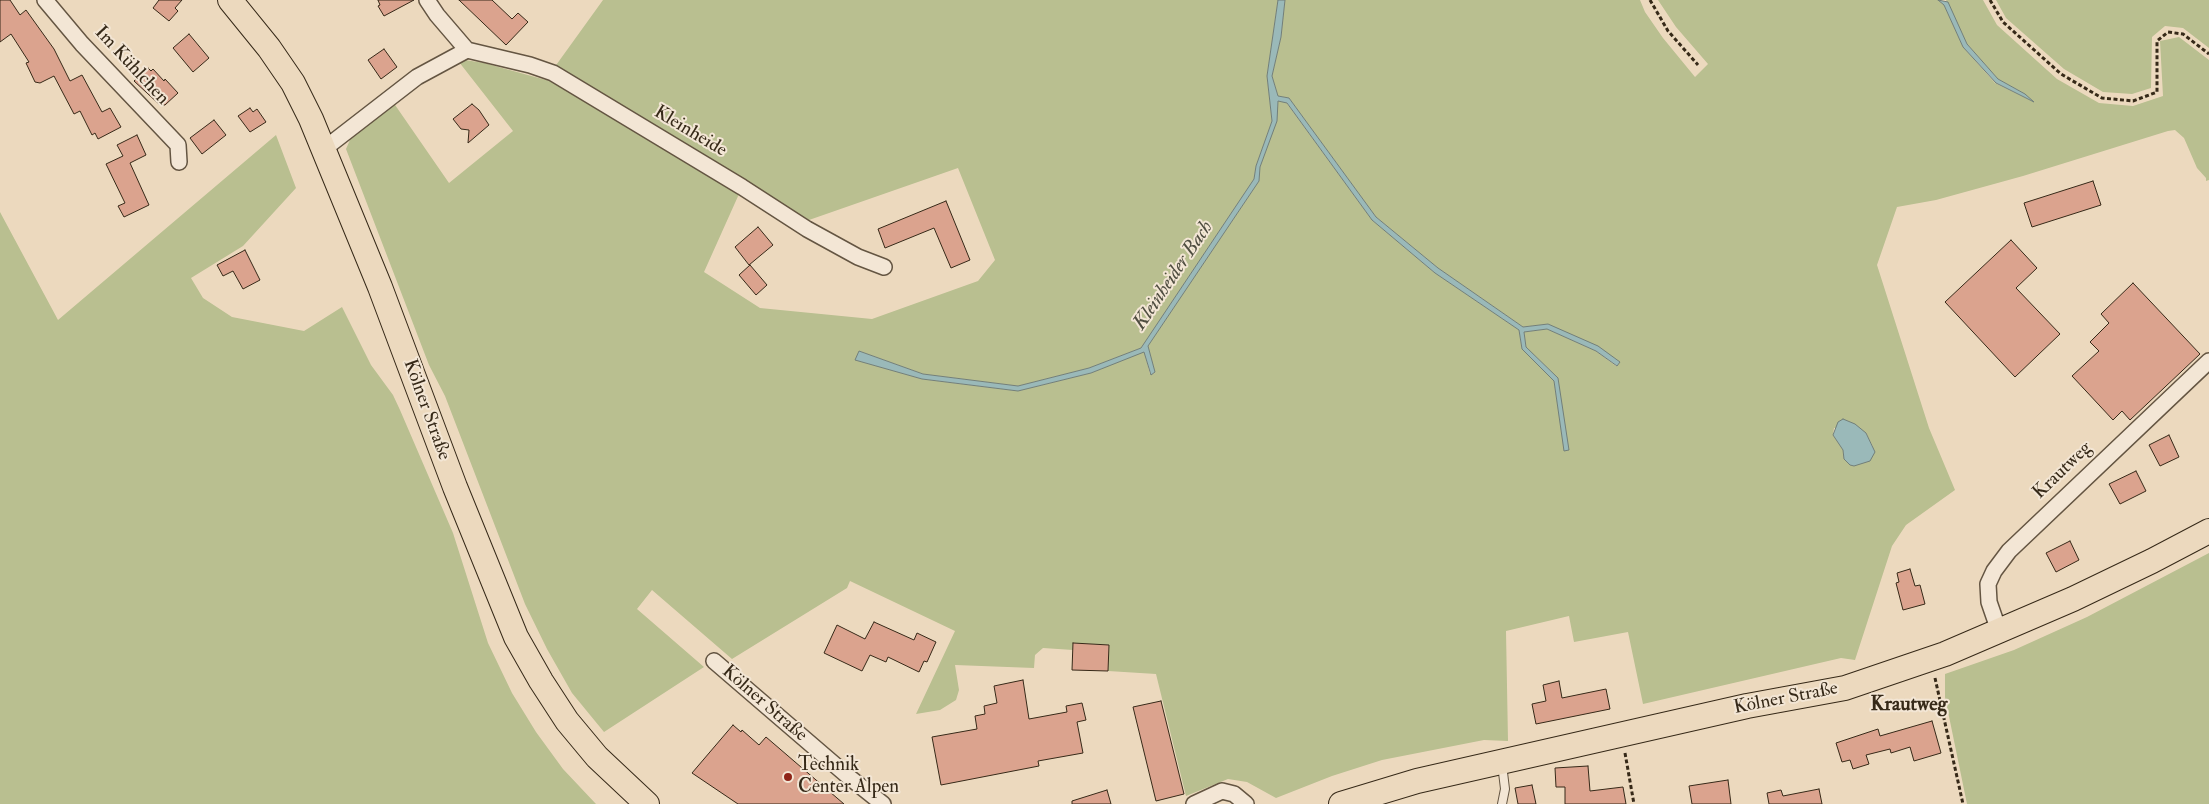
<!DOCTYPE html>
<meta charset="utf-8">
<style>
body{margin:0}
canvas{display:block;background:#ecd9be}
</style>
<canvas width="2209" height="804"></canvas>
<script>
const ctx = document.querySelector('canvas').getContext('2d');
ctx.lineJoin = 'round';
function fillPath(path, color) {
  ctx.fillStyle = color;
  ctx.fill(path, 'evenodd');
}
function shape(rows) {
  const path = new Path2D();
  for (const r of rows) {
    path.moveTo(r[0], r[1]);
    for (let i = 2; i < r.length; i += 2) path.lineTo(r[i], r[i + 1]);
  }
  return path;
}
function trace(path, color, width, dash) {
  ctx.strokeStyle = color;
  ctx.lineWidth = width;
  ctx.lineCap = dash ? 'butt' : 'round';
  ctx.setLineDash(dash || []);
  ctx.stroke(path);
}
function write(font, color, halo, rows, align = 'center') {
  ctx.font = font + ' "IM FELL Double Pica",serif';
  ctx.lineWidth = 4;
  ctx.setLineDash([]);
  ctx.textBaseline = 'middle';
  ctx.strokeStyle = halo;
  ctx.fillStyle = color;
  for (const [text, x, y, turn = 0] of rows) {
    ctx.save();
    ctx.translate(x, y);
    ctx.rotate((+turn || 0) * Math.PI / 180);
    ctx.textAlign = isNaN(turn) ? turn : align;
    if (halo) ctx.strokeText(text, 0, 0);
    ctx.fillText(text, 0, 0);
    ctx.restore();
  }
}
fillPath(shape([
 [603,0,1278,0,1267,76,1272,121,1256,166,1254,179,1141,348,1089,368,1018,386,923,374,859,351,856,360,922,379,1018,391,1091,373,1144,351,1150,374,1155,373,1148,346,1259,181,1260,167,1276,121,1278,101,1286,102,1372,220,1435,273,1519,330,1522,349,1554,381,1565,451,1558,378,1526,347,1524,332,1547,329,1596,351,1616,366,1620,362,1548,324,1523,327,1438,268,1376,217,1289,98,1278,96,1272,76,1281,37,1285,0,1640,0,1645,12,1663,38,1695,77,1708,64,1676,27,1658,0,1938,0,1944,5,1963,47,1995,83,2032,101,2025,94,1998,79,1967,44,1946,0,1983,0,1997,25,2057,79,2099,103,2133,106,2163,96,2160,41,2179,37,2209,60,2209,180,2206,181,2206,178,2197,168,2184,138,2175,130,2168,131,2023,176,1936,200,1897,207,1877,265,1929,428,1955,490,1906,525,1892,546,1855,660,1841,658,1643,704,1628,632,1574,642,1569,616,1506,631,1508,741,1484,740,1382,760,1332,776,1276,798,1247,782,1228,779,1186,796,1156,674,1108,671,1109,645,1073,643,1073,650,1043,648,1035,655,1034,668,955,665,959,690,956,700,940,710,916,714,955,631,850,581,847,588,732,659,652,590,637,609,704,667,604,732,572,693,547,649,525,604,445,396,429,365,346,149,353,133,393,102,449,183,513,131,459,62,465,60,484,63,557,83,739,194,704,272,760,308,872,319,978,281,995,260,958,168,809,220,575,78,554,68],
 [1834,428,1866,433,1873,447,1843,455,1843,450,1833,435],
 [1996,0,2209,0,2209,48,2183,28,2165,26,2152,37,2151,88,2132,94,2103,92,2064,69,2006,18],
 [276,135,296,188,243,246,191,278,203,298,232,317,304,331,342,307,371,365,393,395,400,410,453,533,488,643,512,693,536,732,563,769,596,804,0,804,0,212,58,320],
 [2209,553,2209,804,1967,804,1945,697,1945,674,2014,650,2087,617]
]), '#b9bf90');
const water = shape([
 [1278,0,1285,0,1281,37,1272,76,1278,96,1289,98,1376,217,1438,268,1523,327,1548,324,1598,346,1620,362,1617,366,1596,351,1547,329,1524,332,1526,347,1558,378,1569,450,1564,451,1554,381,1522,349,1519,330,1435,273,1372,220,1287,103,1278,101,1277,121,1260,167,1259,181,1148,346,1155,372,1151,375,1144,352,1091,373,1018,391,922,379,855,360,859,351,923,374,1018,386,1089,368,1141,348,1254,179,1256,166,1272,121,1267,76,1278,0],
 [1938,0,1948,2,1967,44,1998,79,2025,94,2034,102,1996,83,1963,47,1944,5,1938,0],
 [1843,419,1855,424,1866,433,1875,452,1870,461,1854,466,1850,465,1844,459,1843,450,1833,435,1838,422,1843,419]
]);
fillPath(water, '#9ab9b9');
trace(water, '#727f79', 1);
const building = shape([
 [0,0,10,0,20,15,26,10,54,49,70,81,82,75,102,112,110,108,121,127,98,139,95,133,92,135,80,111,74,114,54,76,40,83,35,82,26,63,29,62,11,34,0,42,0,0],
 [159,0,182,0,175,8,178,11,169,21,153,8,159,0],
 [378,0,414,0,384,16,378,6,380,5,378,0],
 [459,0,492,0,512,19,518,13,528,22,506,45,459,0],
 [189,34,209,58,193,72,173,48,189,34],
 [384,49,397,67,381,79,368,60,384,49],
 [148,68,151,71,153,69,164,81,165,79,178,93,165,105,160,105,134,81,148,68],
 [472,104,479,110,489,125,468,143,469,130,461,129,453,119,472,104],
 [250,108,253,112,257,109,266,122,250,132,238,116,250,108],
 [214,120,226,135,202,154,190,138,214,120],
 [137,135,146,155,130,163,149,205,124,217,118,206,125,203,106,164,123,156,117,145,137,135],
 [2093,181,2101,205,2032,227,2024,203,2093,181],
 [946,201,970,260,951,268,934,228,885,248,878,229,946,201],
 [758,227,773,245,749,265,735,247,758,227],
 [2011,240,2037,268,2016,288,2060,334,2015,377,1945,302,2011,240],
 [245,250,260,280,243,289,233,271,223,276,217,265,245,250],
 [750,265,767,285,756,295,739,275,750,265],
 [2133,283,2200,354,2130,420,2122,411,2113,420,2072,376,2099,351,2090,342,2109,323,2101,314,2133,283],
 [2169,435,2179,457,2160,466,2149,445,2169,435],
 [2136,471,2146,491,2120,504,2109,484,2136,471],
 [2070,541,2079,560,2056,572,2046,553,2070,541],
 [1910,569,1915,586,1920,585,1925,604,1903,610,1896,583,1899,582,1897,573,1910,569],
 [874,622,914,640,917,633,936,642,927,662,924,661,919,672,888,657,886,662,870,655,862,671,824,653,837,625,865,639,874,622],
 [1073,643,1109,645,1108,671,1072,670,1073,643],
 [1023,680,1029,719,1067,712,1066,706,1082,703,1086,720,1077,722,1083,753,1038,761,1039,766,941,785,932,737,977,729,975,716,985,714,984,706,997,703,994,686,1023,680],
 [1559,681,1562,698,1606,689,1610,709,1536,724,1532,704,1546,701,1543,685,1559,681],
 [1161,701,1184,794,1156,801,1133,707,1161,701],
 [1932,721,1941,753,1914,761,1910,747,1891,753,1890,749,1866,755,1869,764,1853,769,1850,760,1842,762,1836,743,1878,729,1880,736,1932,721],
 [733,725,741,732,742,730,759,745,766,737,844,804,738,804,692,773,733,725],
 [1588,766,1590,791,1623,787,1626,804,1565,804,1565,787,1556,787,1555,768,1588,766],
 [1728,780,1731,804,1692,804,1689,786,1728,780],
 [1532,785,1536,804,1518,804,1515,788,1532,785],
 [1819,789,1822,804,1769,804,1767,793,1781,790,1783,796,1819,789],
 [1107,790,1111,804,1072,804,1072,801,1107,790]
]);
fillPath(building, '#dba38e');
trace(building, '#362918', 1);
const service = shape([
 [1502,804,1505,789,1502,764]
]);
const minor = shape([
 [45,0,82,44,178,145,179,162],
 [427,0,437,15,467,50],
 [324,149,417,77,467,50,530,65,553,73,742,187,807,229,858,257,884,267],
 [1999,631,1989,602,1988,584,1994,571,2009,551,2209,361],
 [714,661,849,777,883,804],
 [1194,804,1222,791,1234,794,1246,804]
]);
const primary = shape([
 [230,0,269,48,293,83,311,119,380,287,455,487,516,637,541,681,567,721,597,757,647,804],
 [1341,804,1417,781,1747,706,1845,688,1945,654,2073,599,2152,561,2209,531]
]);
trace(service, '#645542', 10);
trace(minor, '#645542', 18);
trace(primary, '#362918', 26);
trace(shape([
 [1650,0,1668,31,1698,65],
 [1990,0,2003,22,2061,74,2102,98,2133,101,2157,92,2157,41,2168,32,2183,34,2209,54],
 [1935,678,1963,804],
 [1625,753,1634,804]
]), '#362918', 3, [4, 2.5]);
trace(service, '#f3e6d5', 8);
trace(minor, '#f3e6d5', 15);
trace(primary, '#ecd9be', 24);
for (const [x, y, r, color] of [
 [788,777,5,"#8f2418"]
]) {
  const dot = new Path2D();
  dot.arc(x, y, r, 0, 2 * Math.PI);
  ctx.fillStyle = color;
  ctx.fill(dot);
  trace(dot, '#f3e6d5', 2);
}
write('19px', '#362918', '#f3e6d5', [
 ["Im Kühlchen",131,66,47],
 ["Kleinheide",690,132,31],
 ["Kölner Straße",426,410,70],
 ["Krautweg",2063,471,-44],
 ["Kölner Straße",1786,699,-11],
 ["Kölner Straße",764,704,41]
]);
write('19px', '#362918', '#f3e6d5', [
 ["Technik",798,766],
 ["Center Alpen",798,788]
], 'left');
write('italic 20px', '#4f4d40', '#f3e6d5', [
 ["Kleinheider Bach",1174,276,-56]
]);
write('bold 20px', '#362918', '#f3e6d5', [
 ["Krautweg",1909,706]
]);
</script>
